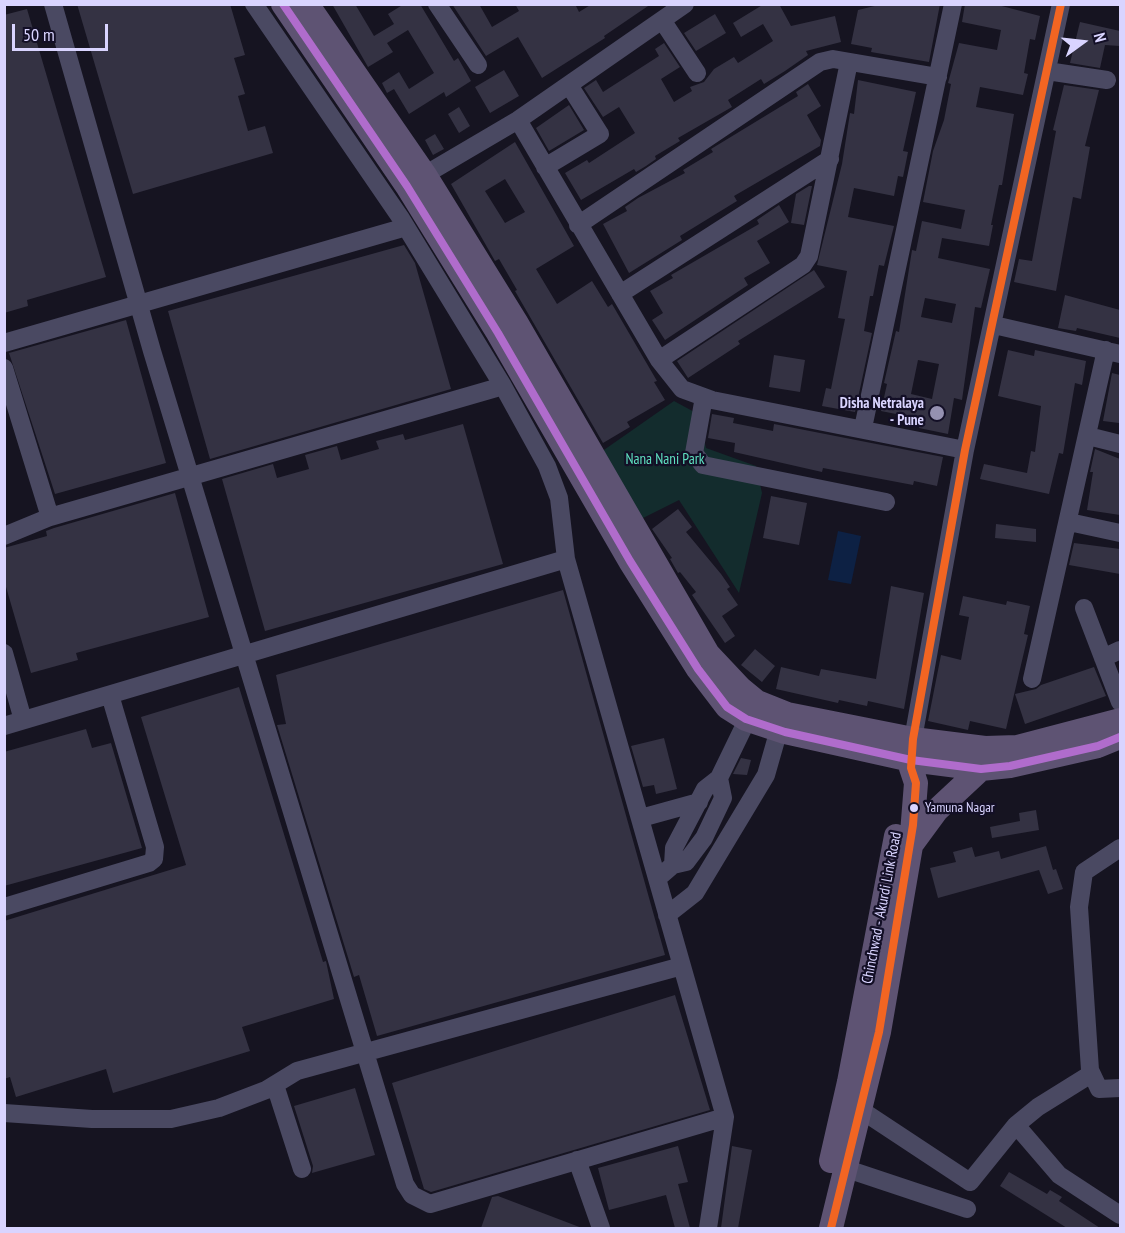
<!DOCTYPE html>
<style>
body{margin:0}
#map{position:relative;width:1125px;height:1233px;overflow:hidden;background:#161421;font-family:"PT Sans Narrow",sans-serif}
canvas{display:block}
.frame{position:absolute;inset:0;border:6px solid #d9d4ff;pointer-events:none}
.north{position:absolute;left:1053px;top:12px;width:60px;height:60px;-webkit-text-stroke:4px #130f26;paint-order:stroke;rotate:75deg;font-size:16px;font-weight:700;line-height:24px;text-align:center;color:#d9d4ff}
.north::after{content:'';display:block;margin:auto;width:21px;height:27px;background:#d9d4ff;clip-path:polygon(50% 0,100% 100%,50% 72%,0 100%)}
.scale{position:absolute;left:12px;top:24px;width:96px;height:27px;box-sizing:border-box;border:3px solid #d9d4ff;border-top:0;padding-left:8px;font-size:18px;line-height:21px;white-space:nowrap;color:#d9d4ff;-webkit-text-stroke:4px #130f26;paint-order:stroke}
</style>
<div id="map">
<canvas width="1125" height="1233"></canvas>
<div class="frame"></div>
<div class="north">N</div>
<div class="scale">50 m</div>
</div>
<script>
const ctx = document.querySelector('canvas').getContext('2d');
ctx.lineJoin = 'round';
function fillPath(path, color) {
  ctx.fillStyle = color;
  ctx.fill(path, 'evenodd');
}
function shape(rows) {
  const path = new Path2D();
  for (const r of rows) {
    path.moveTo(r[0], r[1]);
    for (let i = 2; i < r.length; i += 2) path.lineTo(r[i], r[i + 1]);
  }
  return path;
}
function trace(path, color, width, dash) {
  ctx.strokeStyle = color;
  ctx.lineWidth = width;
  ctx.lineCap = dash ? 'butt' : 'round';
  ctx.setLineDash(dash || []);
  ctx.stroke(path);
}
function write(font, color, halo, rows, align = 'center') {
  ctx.font = font + ' "PT Sans Narrow",sans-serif';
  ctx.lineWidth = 4.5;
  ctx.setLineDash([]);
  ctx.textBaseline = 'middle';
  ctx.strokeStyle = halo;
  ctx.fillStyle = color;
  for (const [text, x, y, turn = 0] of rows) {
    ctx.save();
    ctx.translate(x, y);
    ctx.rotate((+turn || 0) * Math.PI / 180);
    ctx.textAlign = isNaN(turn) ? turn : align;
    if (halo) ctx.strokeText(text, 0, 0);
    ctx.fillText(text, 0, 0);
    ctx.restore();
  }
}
fillPath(shape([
 [674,401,698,414,706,448,756,466,762,493,739,593,679,500,641,519,601,452]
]), '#132c2d');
fillPath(shape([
 [838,531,861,536,851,584,828,580]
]), '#0d2144');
fillPath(shape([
 [77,4,230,4,245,55,234,58,245,94,238,96,248,131,265,126,273,153,133,194],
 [332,4,355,4,374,36,394,24,388,14,404,4,420,4,454,61,458,58,471,81,446,97,444,92,409,114,394,89,387,93,382,83,399,72,409,89,434,73,408,30,387,43,393,52,368,67],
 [452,4,479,4,492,27,519,11,515,4,575,4,579,12,592,4,651,4,604,36,605,38,542,78,518,37,486,56],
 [764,4,779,4,791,26,835,16,841,42,806,51,808,55,785,71,764,84,761,79,728,100,732,107,678,138,680,141,655,156,656,159,646,166,636,172,634,169,581,200,565,173,587,160,589,163,635,133,619,107,603,117,584,88,596,80,603,92,659,56,655,49,664,43,680,67,661,79,674,102,692,91,690,87,704,82,714,69,734,57,738,63,773,41,763,24,741,37,733,23],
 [883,4,940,4,929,62,871,52,872,48,851,44,858,10],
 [965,4,994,4,1040,16,1035,40,1030,39,1024,73,1028,74,1023,95,980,87,976,107,1014,114,1002,185,999,185,991,225,993,225,989,246,942,238,938,258,990,269,981,308,975,307,962,400,954,398,948,434,919,428,921,419,881,411,887,384,884,383,896,331,899,332,912,250,916,251,922,221,961,229,965,210,923,202,933,151,944,120,951,84,948,83,959,43,997,50,1001,30,962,22],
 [925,298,956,304,952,323,921,317],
 [918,360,939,364,932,399,911,394],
 [27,9,106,277,27,300,28,306,4,313,4,15],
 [715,14,726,33,696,51,684,33],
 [1080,22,1120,31,1120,46,1105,45,1100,68,1070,63],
 [504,70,519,96,490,113,475,87],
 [858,80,916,92,903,151,908,152,903,177,898,176,894,196,854,188,848,217,894,226,884,266,879,265,873,296,870,296,864,331,872,333,855,412,822,406,826,388,831,389,845,319,838,318,847,271,817,265,842,164,850,113,854,114],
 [808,84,821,106,807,115,821,140,820,146,734,196,737,201,680,236,682,240,629,273,603,224,627,211,625,207,638,198,685,173,683,170,713,152,711,149,798,96,796,92],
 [1064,85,1099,90,1085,146,1090,147,1081,199,1073,197,1056,291,1014,282,1019,259,1032,261,1056,131,1053,130],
 [569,105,584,130,549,151,536,128],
 [459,107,470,126,459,133,448,114],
 [435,134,444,149,433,155,425,140],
 [515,142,574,246,536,269,557,304,592,281,608,307,612,304,657,381,654,382,665,400,627,422,630,427,603,443,515,291,517,290,499,259,495,261,451,184],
 [505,179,525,212,505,223,485,191],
 [809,186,812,186,804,225,791,223,796,194],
 [779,205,789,222,757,241,770,263,744,278,748,285,665,340,652,320,663,313,650,291,673,278,671,275,759,224,757,220],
 [404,245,415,263,451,389,210,459,168,311],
 [814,270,825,287,738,341,740,344,688,378,677,361],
 [1065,295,1120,310,1120,338,1077,328,1076,331,1058,328],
 [126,320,166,463,55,494,9,353],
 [1008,350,1034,356,1035,350,1086,361,1082,385,1075,383,1063,454,1059,453,1049,494,980,479,984,464,1027,473,1031,451,1035,452,1041,406,998,396],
 [774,355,805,360,800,392,769,387],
 [1112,373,1120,375,1119,423,1103,421],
 [712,414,734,418,733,423,773,431,774,424,943,457,937,486,914,481,913,485,823,468,822,472,734,452,735,443,708,438],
 [463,424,503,564,265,631,222,479,273,464,277,478,309,469,305,455,337,446,341,460,379,449,376,441,403,434,405,440],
 [1095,449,1120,459,1120,515,1087,510,1093,472,1090,472],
 [175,493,209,617,76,653,78,660,31,673,4,580,4,548,47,536,46,531,54,528],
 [771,496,807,503,799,545,763,538],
 [678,509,692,527,686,532,721,574,730,587,727,589,738,605,722,616,735,636,725,643,692,595,696,592,680,572,678,573,670,559,672,558,652,529],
 [996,524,1036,529,1036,542,995,538],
 [1074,543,1120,549,1120,574,1069,565],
 [891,586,924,593,904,709,868,701,867,706,839,700,838,703,776,689,781,667,819,676,821,669,876,679],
 [563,590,665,955,377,1036,359,975,354,977,277,725,286,724,276,675],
 [963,596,1006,605,1007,601,1030,606,1024,634,1028,635,1006,729,970,721,968,730,928,721,941,655,961,660,969,617,959,615],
 [755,649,775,666,762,682,741,665],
 [1094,667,1106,696,1025,724,1015,694,1036,689,1041,685],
 [239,687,323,962,326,961,334,999,242,1027,250,1051,113,1093,106,1069,16,1097,10,1077,4,1079,4,921,186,865,141,717],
 [86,729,92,748,111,743,142,848,4,886,4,752],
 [664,738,677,789,656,794,654,785,643,787,631,746],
 [741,758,751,760,747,775,733,774],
 [1036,810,1039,830,992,838,990,827,1020,821,1019,813],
 [1046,846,1053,870,1056,869,1063,889,1048,894,1039,870,938,898,930,868,956,862,953,852,972,847,975,857,999,851,1001,859],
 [675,995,710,1110,431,1192,424,1189,392,1083],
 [355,1088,375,1155,312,1173,313,1166,294,1106],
 [678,1146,688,1182,678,1184,690,1228,675,1228,666,1195,609,1210,598,1168],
 [732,1146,752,1150,738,1228,721,1228],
 [1009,1172,1047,1194,1050,1190,1062,1197,1059,1201,1100,1228,1067,1228,1000,1186],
 [498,1196,582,1228,481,1228,492,1197]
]), '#343243');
trace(shape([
 [53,4,152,351,405,1184,412,1195,430,1204,725,1117],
 [254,4,400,217,503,386,547,466,559,498,566,559,725,1117,708,1228],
 [437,4,478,65],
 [662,20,697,73],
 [1047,71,1107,80],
 [518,120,659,360,682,389,712,400,965,450],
 [545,167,600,134,569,85],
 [416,180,518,120,685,4],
 [578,225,820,62,833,59,938,77],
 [620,294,830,159],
 [994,325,1120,354],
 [4,343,406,227],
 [659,360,803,265,809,256,849,62],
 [4,368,50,517],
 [704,397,694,453,703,465,886,502],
 [863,428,953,4],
 [1088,436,1120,444],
 [1069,522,1120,533],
 [4,536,50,517,503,386],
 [1084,608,1120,702],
 [4,653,23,720],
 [1103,658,1120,650],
 [1032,679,1106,350],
 [4,726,566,559],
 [913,739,965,450,1061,4],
 [641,818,699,802],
 [1120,848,1084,872,1079,907,1090,1070,1099,1089,1120,1088],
 [673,865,686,862,704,838,723,798,719,778],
 [658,878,673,865,674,848,705,789,719,778,753,708],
 [4,907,149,863,154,859,155,847,110,695],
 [667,915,695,893,766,775,782,719],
 [275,1085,302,1169],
 [861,1110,970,1182,1016,1125,1059,1175,1120,1215],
 [4,1113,92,1119,171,1119,219,1108,266,1090,297,1071,682,966],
 [1016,1125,1038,1107,1091,1074],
 [577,1160,601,1228],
 [844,1168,967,1209]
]), '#4a4962', 18);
trace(shape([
 [283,4,407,186,498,333,630,561,698,669,727,707,746,719,785,732,911,760,981,769,1010,766,1098,746,1120,737],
 [307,4,425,175,516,322,708,654,740,688,757,702,787,714,913,739,985,748,1017,747,1120,720],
 [912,844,937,810,981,769],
 [831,1161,849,1082,896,836],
 [831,1228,879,1032,911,846,916,783,911,768,912,747]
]), '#5e5373', 24);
trace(shape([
 [283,4,407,186,498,333,630,561,698,669,727,707,746,719,785,732,911,760,981,769,1010,766,1098,746,1120,737]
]), '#b06ccc', 8);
trace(shape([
 [831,1228,879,1032,913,825,916,783,911,768,913,739,965,450,1061,4]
]), '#f26522', 8);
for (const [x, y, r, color] of [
 [937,413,8,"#9591b1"],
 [914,808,5,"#d9d4ff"]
]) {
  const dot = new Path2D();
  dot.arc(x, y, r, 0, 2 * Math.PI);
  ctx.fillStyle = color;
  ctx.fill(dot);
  trace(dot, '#130f26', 2);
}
write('14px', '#d9d4ff', '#130f26', [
 ["Yamuna Nagar",925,808]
], 'left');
write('bold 15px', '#d9d4ff', '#130f26', [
 ["Disha Netralaya",924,404],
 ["- Pune",924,421]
], 'right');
write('15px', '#5fe0c0', '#130f26', [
 ["Nana Nani Park",665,460]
]);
write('15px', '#d9d4ff', '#130f26', [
 ["Chinchwad - Akurdi Link Road",882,908,-79]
]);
</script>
